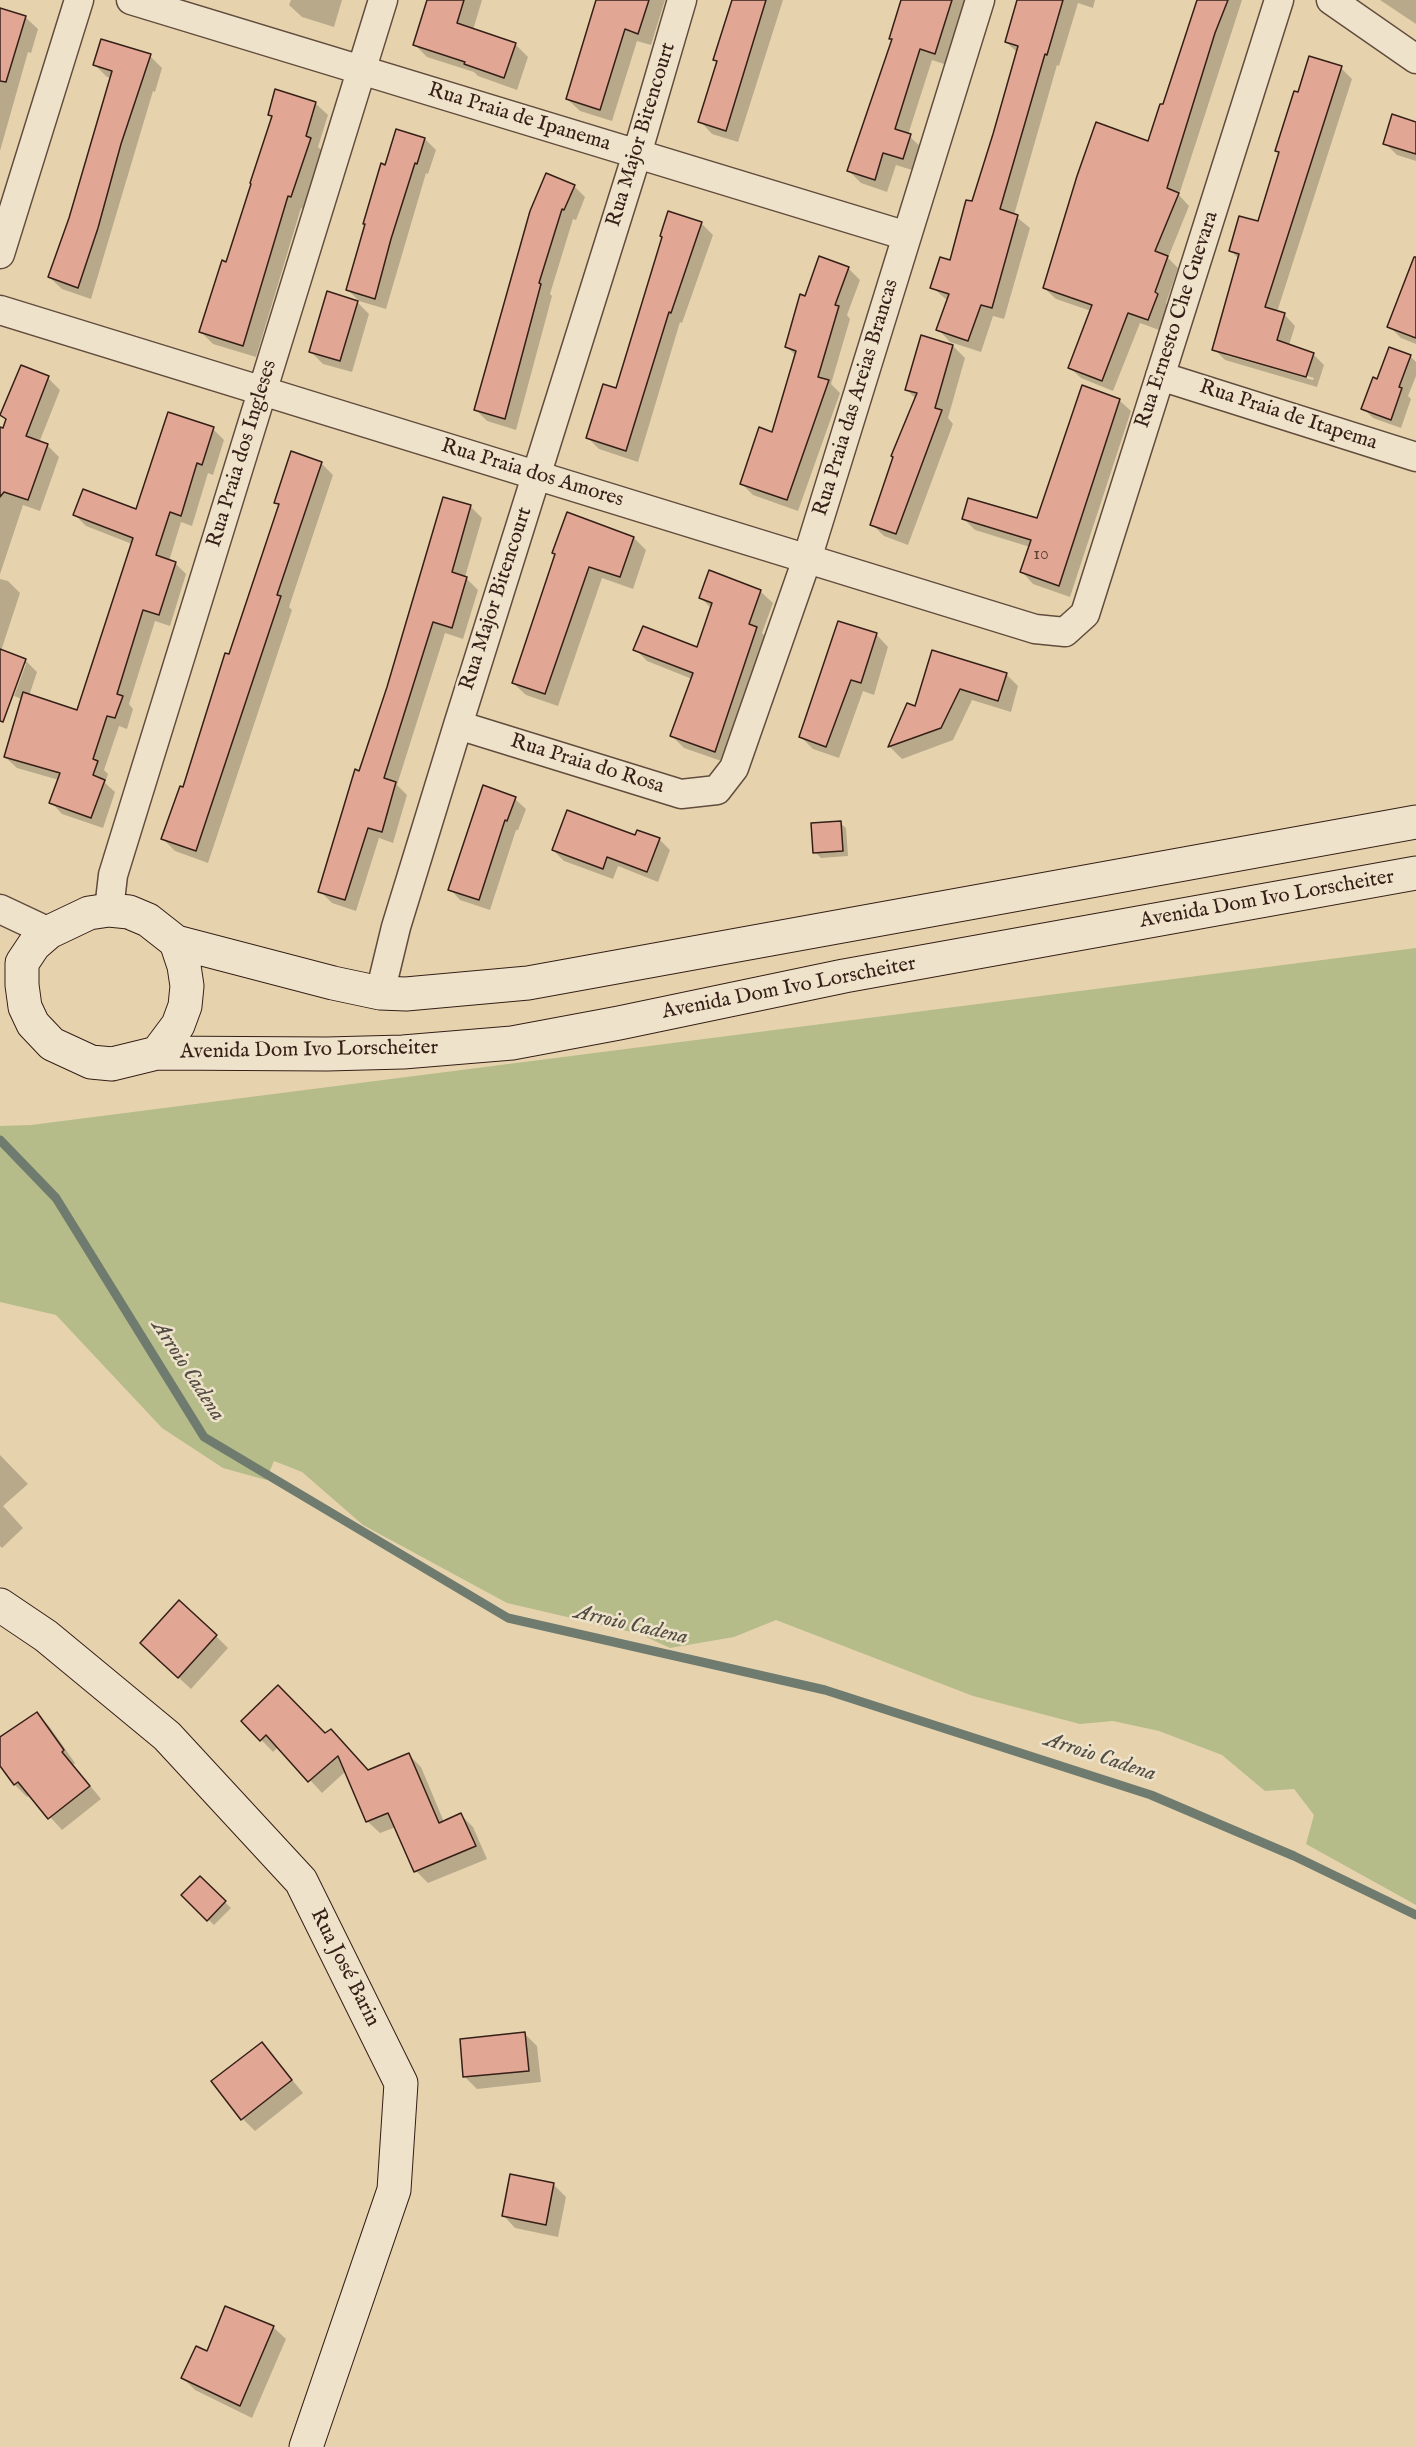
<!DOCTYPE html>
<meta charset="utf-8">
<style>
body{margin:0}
canvas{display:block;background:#e6d3ae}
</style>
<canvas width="1416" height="2447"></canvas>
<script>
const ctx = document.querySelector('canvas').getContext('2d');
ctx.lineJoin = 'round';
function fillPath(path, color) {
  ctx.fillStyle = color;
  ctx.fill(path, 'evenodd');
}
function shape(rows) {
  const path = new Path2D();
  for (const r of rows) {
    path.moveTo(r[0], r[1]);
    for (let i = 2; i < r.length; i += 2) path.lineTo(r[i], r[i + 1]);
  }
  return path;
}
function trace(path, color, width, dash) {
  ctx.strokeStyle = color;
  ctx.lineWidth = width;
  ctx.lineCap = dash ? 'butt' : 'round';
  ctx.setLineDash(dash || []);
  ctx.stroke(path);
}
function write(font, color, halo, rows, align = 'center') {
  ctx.font = font + ' "IM FELL English",serif';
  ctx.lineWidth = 5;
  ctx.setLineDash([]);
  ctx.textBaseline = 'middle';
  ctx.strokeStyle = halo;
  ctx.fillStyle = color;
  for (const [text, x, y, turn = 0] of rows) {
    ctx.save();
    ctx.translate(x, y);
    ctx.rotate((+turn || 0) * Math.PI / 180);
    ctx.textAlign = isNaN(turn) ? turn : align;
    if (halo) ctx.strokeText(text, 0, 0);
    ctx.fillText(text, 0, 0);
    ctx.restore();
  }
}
fillPath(shape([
 [1416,948,1416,1905,1306,1844,1314,1815,1294,1789,1265,1791,1222,1755,1159,1731,1113,1721,1080,1724,973,1696,776,1620,734,1637,670,1648,640,1634,507,1603,363,1525,302,1472,274,1461,266,1480,223,1468,162,1428,56,1315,0,1302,0,1126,31,1125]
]), '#b5bc8a');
fillPath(shape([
 [291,0,342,0,334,27,302,17,289,5],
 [428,0,482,0,473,30,516,45,528,57,517,90,478,76,474,72,427,57,414,44],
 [598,0,665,0,651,45,637,41,612,121,580,111,567,99],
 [738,0,783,0,738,142,712,134,700,121,718,63,715,59],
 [903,0,965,0,962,10,964,12,947,65,932,60,908,135,922,148,915,171,896,165,887,192,861,183,849,171,893,40,891,38],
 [1018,0,1095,0,1093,8,1078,3,1059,66,1057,65,1014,215,1030,228,1004,319,993,316,981,352,950,342,938,329,948,301,932,287,951,262,973,203,1018,53,1006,42],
 [1199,0,1242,0,1179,195,1189,206,1168,258,1178,268,1166,303,1168,306,1159,330,1140,323,1113,391,1081,378,1069,367,1091,311,1056,299,1044,288,1149,142,1164,106],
 [1380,0,1416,0,1416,24],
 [0,9,25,17,38,29,31,53,28,52,0,151],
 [150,56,162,68,155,92,153,91,91,299,62,289,49,277,71,219,112,78,107,77,94,64],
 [1341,68,1352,79,1277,312,1284,314,1295,326,1289,345,1313,354,1324,365,1317,387,1225,360,1214,349,1239,259,1231,251,1259,223,1280,154,1277,150,1299,94],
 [1225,352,1314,378,1313,380,1225,355],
 [315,103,328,115,318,147,323,151,303,209,301,208,256,357,213,344,201,332,227,264,273,118,270,115],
 [1416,124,1416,161,1397,155,1385,143],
 [425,139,436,150,428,174,426,173,386,309,359,301,348,290,366,225,364,223,386,166],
 [574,186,585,197,576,220,573,219,550,294,552,296,516,430,487,421,476,410,532,211],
 [701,223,713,235,682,323,680,322,638,462,599,449,587,437,617,390],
 [1416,255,1416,344,1401,338,1389,326],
 [848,268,860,280,847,315,850,319,831,384,840,393,798,511,753,495,741,483,773,434,796,356,787,347,805,297],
 [357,302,369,314,352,372,323,364,310,351],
 [953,346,965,358,948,418,953,424,908,545,884,536,872,524,916,399,907,390],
 [1410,356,1416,362,1416,376,1408,396,1411,399,1401,428,1373,418,1363,408,1378,381],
 [48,378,60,390,39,443,47,445,59,457,40,511,23,505,0,574,0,441,7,421,2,416],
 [1119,400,1131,411,1070,597,1033,584,1022,572,1030,547,975,530,964,519,1038,520],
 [213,429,224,440,213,475,208,473,192,526,181,522,169,561,175,563,186,574,170,626,155,621,129,704,133,709,127,729,119,726,104,770,108,774,105,783,115,792,103,828,62,814,51,802,59,780,17,768,5,757,22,699,14,696,26,664,22,664,0,691,0,579,8,581,20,593,1,651,25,660,37,672,29,696,78,712,132,544,86,526,75,515,137,511],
 [321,463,333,475,289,607,292,610,208,863,175,851,163,839,184,789,230,656,280,506,276,502],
 [470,506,482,518,465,577,478,590,463,639,445,633,397,785,407,795,393,843,379,838,356,911,332,903,320,891],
 [634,538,646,550,633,589,602,578,558,706,526,695,513,683,556,556,554,553],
 [760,591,773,603,762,633,769,640,727,763,684,748,672,736,692,679,647,661,635,649,697,649,712,609,701,598],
 [876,634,888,647,874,695,863,691,839,758,813,749,801,737],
 [933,652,1006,674,1018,686,1011,712,972,700,953,740,902,759,890,747,908,705,916,708],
 [484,787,515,799,526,809,518,830,516,830,490,910,460,900,450,889],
 [840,823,846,828,848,856,821,858,815,852],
 [636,837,659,839,670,850,658,882,618,866,613,879,564,861,553,850],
 [0,1455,28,1484,3,1506,23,1528,2,1548,0,1546],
 [216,1636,228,1648,191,1689,154,1655],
 [37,1714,49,1726,75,1763,73,1765,101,1799,62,1830,30,1795,27,1797,15,1785,0,1763,0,1739],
 [243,1721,326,1735,369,1772,409,1755,421,1767,444,1822,461,1815,473,1827,487,1859,428,1883,416,1871,396,1827,380,1833,367,1821,346,1771,322,1793,279,1746,273,1752],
 [200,1878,231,1908,214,1925,183,1895],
 [525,2034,537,2046,541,2082,477,2089,464,2076],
 [262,2044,303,2093,255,2131,243,2119],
 [554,2185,566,2197,558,2237,515,2228,503,2215],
 [273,2327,286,2339,252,2418,195,2390,183,2378,208,2354]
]), '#0003');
trace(shape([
 [0,1140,56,1198,204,1437,508,1618,825,1690,1151,1795,1294,1856,1416,1915]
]), '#6f7b6f', 9);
const building = shape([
 [427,0,464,0,457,23,516,43,504,78,464,64,465,62,413,45,427,0],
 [596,0,649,0,638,34,625,29,600,110,566,99,596,0],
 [732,0,766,0,726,131,698,122,717,61,713,60,732,0],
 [901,0,952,0,935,54,920,49,895,129,911,134,903,159,883,153,875,180,847,171,892,39,889,39,901,0],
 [1017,0,1063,0,1047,55,1045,54,1000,209,1018,215,992,308,981,305,968,341,936,330,949,294,930,288,940,257,950,260,966,200,972,201,993,134,1018,46,1005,42,1017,0],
 [1197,0,1228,0,1215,33,1167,188,1179,193,1155,251,1168,256,1155,292,1158,294,1148,320,1128,313,1102,381,1068,368,1092,305,1043,288,1077,176,1096,122,1148,141,1160,104,1163,104,1197,0],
 [0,8,26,16,6,82,0,81,0,8],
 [101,39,151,54,121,144,98,228,78,288,48,277,69,218,112,71,93,65,101,39],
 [1309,56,1342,66,1265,307,1285,313,1277,340,1314,353,1306,377,1212,350,1239,254,1229,251,1239,216,1258,221,1279,152,1275,151,1294,91,1298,92,1309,56],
 [275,89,316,102,306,136,311,138,291,197,288,196,243,346,199,332,222,260,226,262,251,184,250,183,272,116,268,115,275,89],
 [1392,114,1416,122,1416,154,1383,144,1392,114],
 [396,129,425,138,417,164,415,163,391,239,375,299,346,290,365,224,363,224,381,163,385,165,396,129],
 [546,173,575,185,564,210,562,209,539,283,541,284,505,419,474,410,530,211,546,173],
 [668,211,702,222,671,313,669,312,626,451,586,438,603,384,616,388,662,237,660,236,668,211],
 [819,256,849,267,835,305,839,306,818,377,829,380,787,500,740,484,759,427,772,432,796,351,785,347,800,294,805,296,819,256],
 [1414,257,1416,257,1416,338,1387,327,1414,257],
 [327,291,358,301,340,361,309,352,327,291],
 [921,335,953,345,935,408,942,410,896,534,870,525,893,457,891,456,917,393,905,390,921,335],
 [1389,347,1411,355,1399,387,1402,388,1391,420,1361,409,1373,377,1377,379,1389,347],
 [21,365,49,376,26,436,48,444,28,500,4,492,0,497,0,427,3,428,6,419,0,415,21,365],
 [1082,385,1120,399,1059,586,1020,572,1031,540,962,519,968,498,1037,518,1082,385],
 [168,412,214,427,202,465,197,463,181,516,170,512,156,555,176,562,159,615,143,610,117,694,123,696,115,718,107,716,93,759,98,761,93,775,105,780,91,818,49,803,60,773,4,757,23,692,77,710,133,538,73,515,83,489,136,509,168,412],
 [291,451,322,462,277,595,281,596,196,851,161,839,180,786,183,787,225,653,229,654,279,504,274,503,291,451],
 [443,497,471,505,452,572,467,577,452,628,433,622,384,778,396,782,382,832,368,828,345,900,318,892,355,769,359,771,387,687,443,497],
 [567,512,634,537,620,577,589,567,545,694,512,683,555,554,552,553,567,512],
 [709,570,761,590,749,624,757,627,715,752,670,736,693,673,633,650,643,626,697,647,712,603,699,598,709,570],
 [838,621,877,633,861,683,851,680,826,747,799,737,838,621],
 [0,649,26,659,3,722,0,721,0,649],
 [932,650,1007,673,998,701,960,689,941,728,888,747,907,703,915,706,932,650],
 [483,785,516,797,507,821,505,820,479,900,448,890,483,785],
 [567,810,635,835,637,830,660,838,647,872,607,857,603,869,552,850,567,810],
 [841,821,843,851,813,853,811,823,841,821],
 [179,1600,217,1635,178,1678,140,1643,179,1600],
 [278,1685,325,1733,331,1729,368,1770,409,1753,439,1823,461,1813,476,1846,414,1872,388,1813,366,1822,338,1756,308,1782,266,1735,260,1741,241,1721,278,1685],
 [37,1712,64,1750,62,1752,90,1786,48,1819,18,1782,14,1785,0,1766,0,1737,37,1712],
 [200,1876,226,1901,207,1921,181,1895,200,1876],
 [525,2032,529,2071,463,2077,460,2039,525,2032],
 [262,2042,292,2080,241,2120,211,2081,262,2042],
 [510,2174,554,2183,546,2225,502,2216,510,2174],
 [225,2306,274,2326,240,2406,181,2378,196,2346,207,2351,225,2306]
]);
fillPath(building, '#e1a794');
trace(building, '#351f17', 1.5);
const street = shape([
 [131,0,907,236],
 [1331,0,1416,59],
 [0,254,79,0],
 [0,310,1035,629,1065,632,1085,614,1279,0],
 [1160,376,1416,457],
 [458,725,681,794,717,790,734,768,807,559,980,0],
 [0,909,49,932],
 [109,910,113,875,383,0],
 [380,993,396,927,458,725,637,154,682,0]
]);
const secondary = shape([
 [1416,822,528,983,406,994,380,993,333,983,176,942,148,920,129,912,109,910,89,913,49,932,34,945,22,963,22,985,25,1007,33,1024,52,1044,91,1062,112,1064,157,1053,327,1054,403,1052,512,1043,619,1023,844,976,1416,873],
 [157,1053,178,1025,185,1006,187,986,184,966,176,942],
 [0,1605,46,1636,167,1736,301,1881,401,2083,394,2190,306,2447]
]);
trace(street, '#614c3d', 31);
trace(secondary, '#351f17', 35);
trace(street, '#efe2ca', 28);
trace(secondary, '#efe2ca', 33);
write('18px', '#604136', null, [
 ["10",1041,555]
]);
write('21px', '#351f17', '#efe2ca', [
 ["Rua Praia de Ipanema",519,118,17],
 ["Rua Major Bitencourt",642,135,-73],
 ["Rua Ernesto Che Guevara",1178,320,-72],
 ["Rua Praia das Areias Brancas",857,398,-73],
 ["Rua Praia de Itapema",1288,416,18],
 ["Rua Praia dos Ingleses",243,454,-73],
 ["Rua Praia dos Amores",532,474,17],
 ["Rua Major Bitencourt",497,599,-72],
 ["Rua Praia do Rosa",587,765,17],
 ["Avenida Dom Ivo Lorscheiter",1267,900,-10],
 ["Avenida Dom Ivo Lorscheiter",789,989,-11],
 ["Avenida Dom Ivo Lorscheiter",309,1051,-1],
 ["Rua José Barin",344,1968,63]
]);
write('italic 22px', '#524d43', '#efe2ca', [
 ["Arroio Cadena",187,1371,57],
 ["Arroio Cadena",631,1626,13],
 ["Arroio Cadena",1100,1758,18]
]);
</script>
